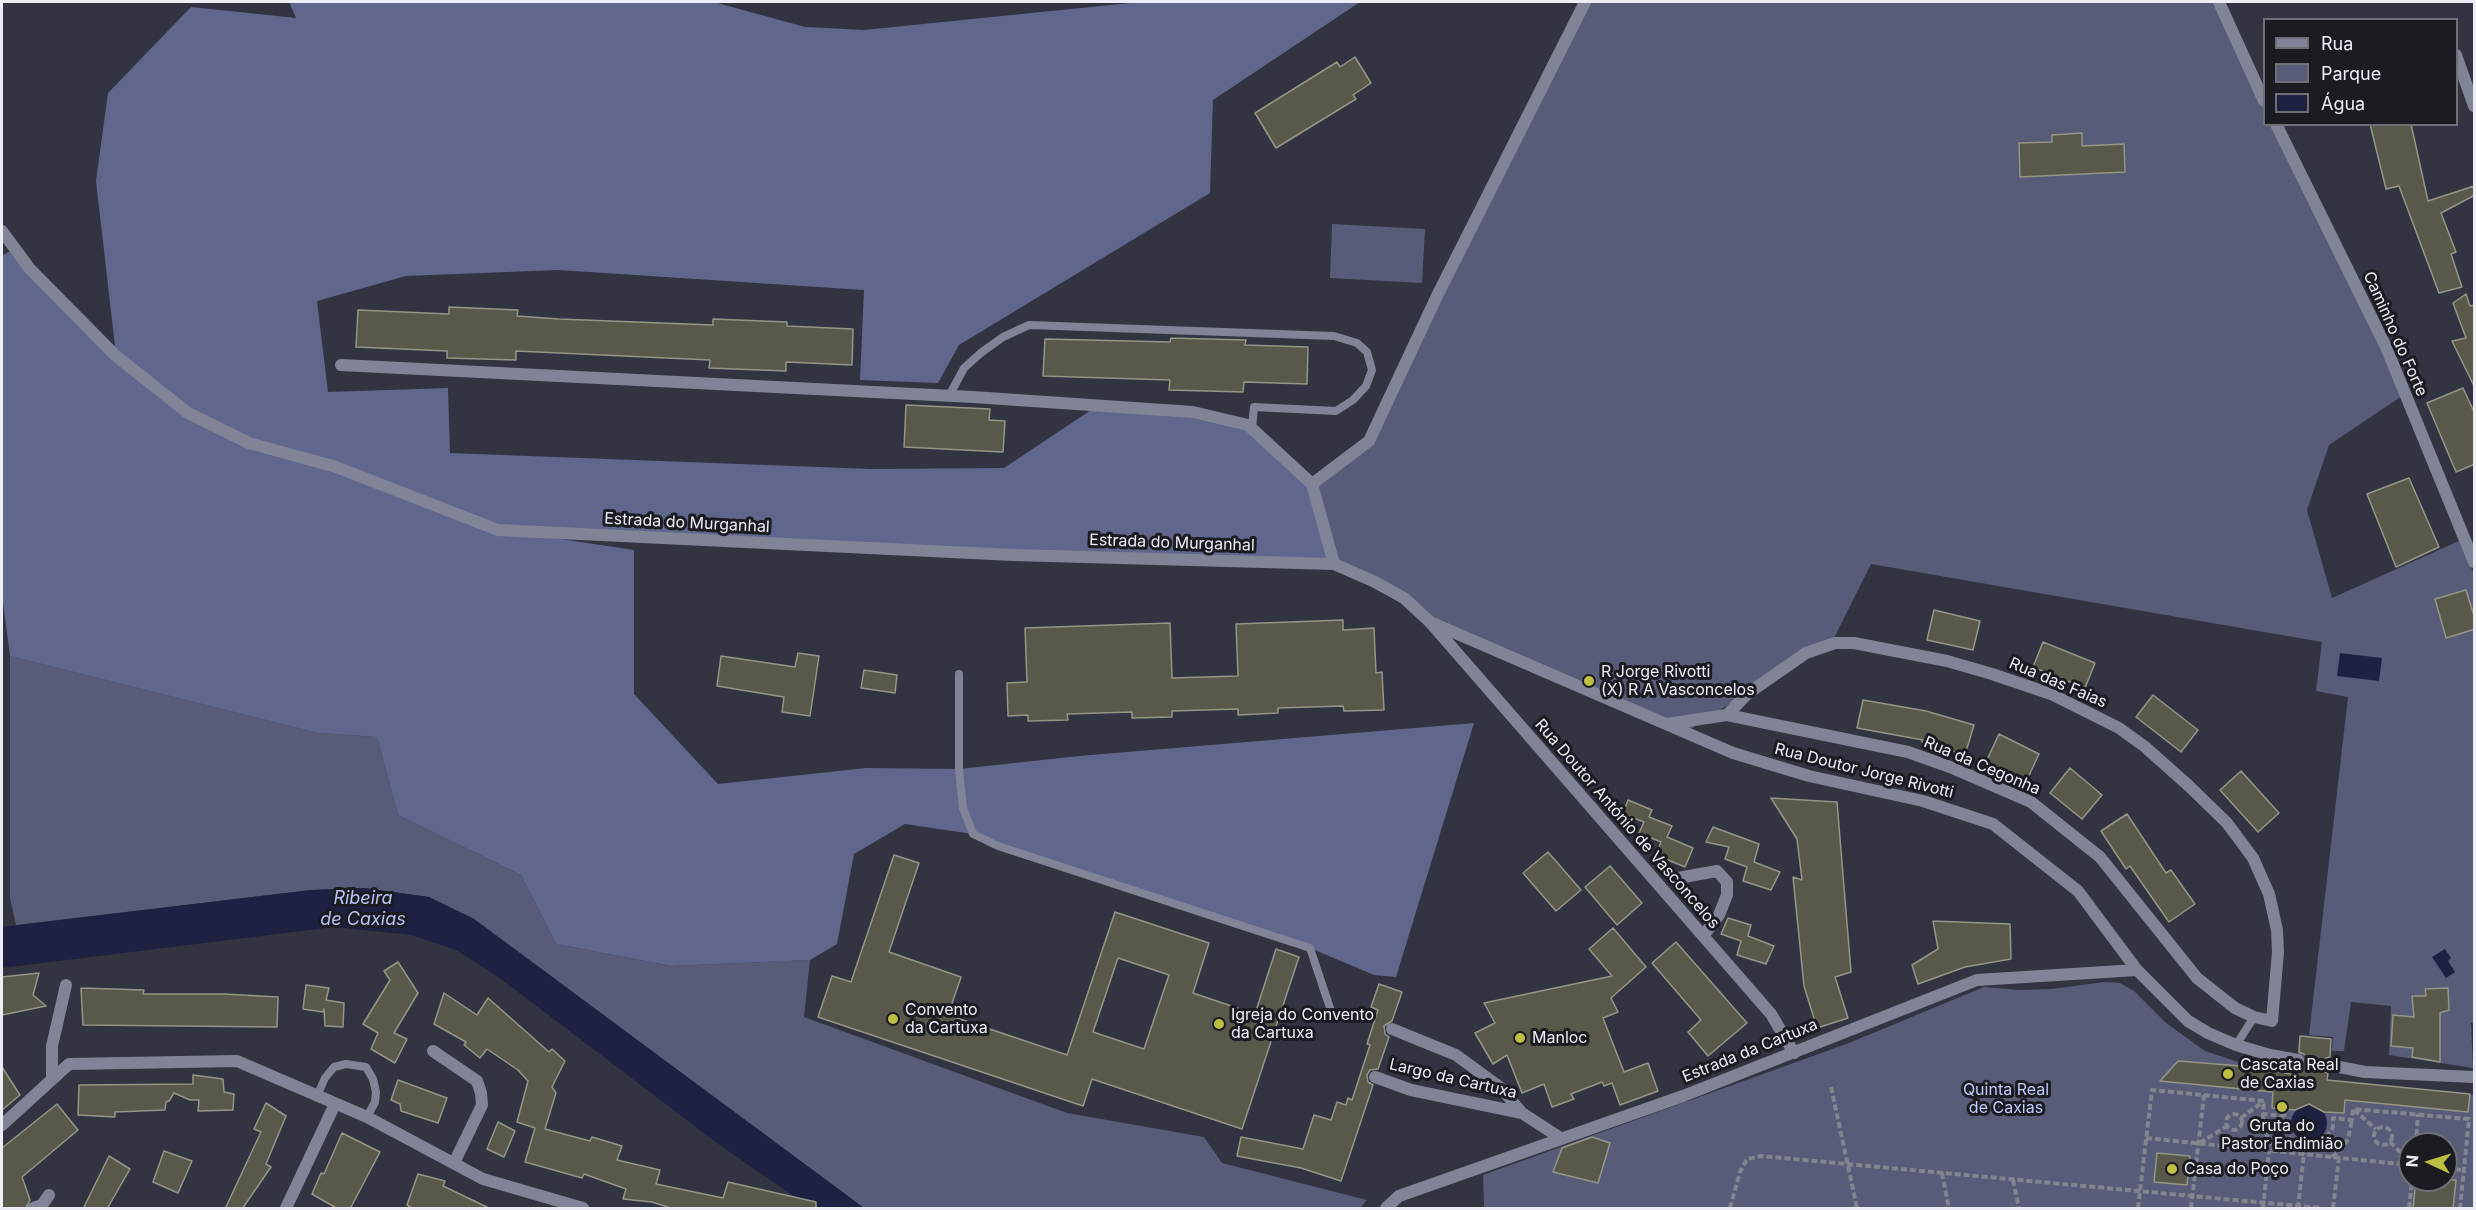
<!DOCTYPE html>
<meta charset="utf-8">
<style>
body{margin:0}
#map{position:relative;width:2476px;height:1210px;overflow:hidden;background:#323441;font-family:Inter,sans-serif}
canvas{display:block}
.frame{position:absolute;inset:0;border:3px solid #ecedf5;pointer-events:none}
.legend{position:absolute;left:2263px;top:18px;width:195px;height:108px;box-sizing:border-box;background:#1b1c22;border:2px solid #6f7076;margin:0;padding:8px 10px;list-style:none;font-size:18px;color:#ecedf5}
.legend li{display:flex;align-items:center;gap:12px;height:30px}
.legend b{width:30px;border:2px solid #6f7076}
.north{position:absolute;left:2398px;top:1132px;width:60px;height:60px;box-sizing:border-box;background:#1b1c22;border:2px solid #6f7076;border-radius:50%;rotate:274deg;font-size:16px;font-weight:700;line-height:24px;text-align:center;color:#ecedf5}
.north::after{content:'';display:block;margin:auto;width:21px;height:27px;background:#bebf42;clip-path:polygon(50% 0,100% 100%,50% 72%,0 100%)}
</style>
<div id="map">
<canvas width="2476" height="1210"></canvas>
<div class="frame"></div>
<ul class="legend">
<li><b style="height:8px;background:#818497"></b>Rua</li>
<li><b style="height:16px;background:#585c78"></b>Parque</li>
<li><b style="height:16px;background:#1f2142"></b>Água</li>
</ul>
<div class="north">N</div>
</div>
<script>
const ctx = document.querySelector('canvas').getContext('2d');
ctx.lineJoin = 'round';
function fillPath(path, color) {
  ctx.fillStyle = color;
  ctx.fill(path, 'evenodd');
}
function shape(rows) {
  const path = new Path2D();
  for (const r of rows) {
    if (r.length === 3) {
      path.moveTo(r[0] + r[2], r[1]);
      path.arc(r[0], r[1], r[2], 0, 2 * Math.PI);
      continue;
    }
    path.moveTo(r[0], r[1]);
    for (let i = 2; i < r.length; i += 2) path.lineTo(r[i], r[i + 1]);
  }
  return path;
}
function trace(path, color, width, dash) {
  ctx.strokeStyle = color;
  ctx.lineWidth = width;
  ctx.lineCap = dash ? 'butt' : 'round';
  ctx.setLineDash(dash || []);
  ctx.stroke(path);
}
function write(font, color, halo, rows, align = 'center') {
  ctx.font = font + ' Inter,sans-serif';
  ctx.lineWidth = 6;
  ctx.setLineDash([]);
  ctx.textBaseline = 'middle';
  ctx.strokeStyle = halo;
  ctx.fillStyle = color;
  for (const [text, x, y, turn = 0] of rows) {
    ctx.save();
    ctx.translate(x, y);
    ctx.rotate((+turn || 0) * Math.PI / 180);
    ctx.textAlign = isNaN(turn) ? turn : align;
    if (halo) ctx.strokeText(text, 0, 0);
    ctx.fillText(text, 0, 0);
    ctx.restore();
  }
}
fillPath(shape([
 [1585,2,2219,2,2264,96,2264,124,2278,125,2405,394,2329,445,2307,510,2332,598,2459,541,2474,574,2474,1023,2471,1023,2473,1068,2389,1055,2391,1006,2351,1002,2344,1051,2332,1051,2333,1037,2309,1035,2348,697,2316,691,2322,642,1871,564,1835,636,1686,732,1430,622,1404,598,1334,564,1312,484,1369,441],
 [1332,224,1425,229,1422,283,1330,278],
 [10,656,318,733,377,737,398,815,521,875,556,944,671,966,810,960,804,1017,1067,1113,1204,1137,1222,1163,1367,1200,1360,1208,864,1208,474,919,429,897,364,888,311,890,16,925,10,898],
 [2105,982,2120,983,2134,991,2166,1023,2205,1051,2253,1067,2296,1075,2300,1036,2331,1039,2327,1080,2474,1095,2474,1208,1484,1208,1483,1175,1849,1043,1984,987,2020,990,2051,989],
 [2410,1144,2446,1144,2446,1180,2410,1180]
]), '#585c78');
fillPath(shape([
 [289,2,714,2,805,27,864,30,1140,2,1360,2,1213,100,1210,193,959,345,938,383,860,380,864,290,558,270,406,276,317,301,328,392,448,388,450,453,871,469,1004,468,1097,406,1248,425,1312,484,1334,564,507,531,634,550,634,694,718,784,866,768,959,769,1079,756,1474,723,1396,977,1374,975,1310,948,973,834,905,824,854,854,837,944,810,960,671,966,556,944,521,875,398,815,377,737,318,733,10,656,2,595,2,256,13,249,116,355,96,181,108,93,191,7,296,18]
]), '#61668d');
fillPath(shape([
 [2340,653,2382,658,2379,681,2337,676],
 [364,888,429,897,474,919,864,1208,811,1208,721,1146,497,976,456,950,412,935,334,927,2,968,2,927,311,890],
 [2445,949,2451,958,2448,961,2455,972,2446,978,2432,957],
 [2309,1123,18]
]), '#1f2142');
const building = shape([
 [1355,57,1371,83,1353,95,1356,99,1276,148,1255,113,1337,62,1340,67,1355,57],
 [2370,124,2411,124,2428,201,2474,186,2475,195,2441,213,2456,252,2451,254,2462,287,2439,293,2399,186,2386,189,2370,124],
 [2082,133,2082,146,2124,144,2125,172,2020,177,2019,143,2052,142,2052,135,2082,133],
 [2466,294,2470,306,2475,305,2475,388,2452,341,2466,338,2453,303,2466,294],
 [449,307,518,310,517,316,559,319,713,325,713,319,787,322,787,326,853,329,852,365,786,362,786,371,709,368,710,360,516,351,516,360,447,358,447,351,356,347,358,310,449,314,449,307],
 [1171,338,1246,340,1245,345,1308,347,1307,384,1244,382,1243,392,1169,390,1170,380,1043,376,1045,339,1170,342,1171,338],
 [2463,388,2475,414,2475,464,2456,472,2427,403,2463,388],
 [906,405,990,409,989,420,1005,421,1003,452,904,447,906,405],
 [2409,478,2439,547,2396,567,2367,494,2409,478],
 [2466,590,2475,619,2475,629,2446,638,2435,599,2466,590],
 [1934,610,1980,621,1973,650,1927,640,1934,610],
 [1343,620,1343,630,1374,628,1376,673,1382,672,1384,710,1344,711,1343,706,1278,708,1278,713,1238,715,1238,709,1172,711,1172,717,1132,718,1132,712,1067,714,1068,720,1028,721,1028,715,1008,716,1007,683,1027,682,1025,628,1170,623,1172,678,1238,676,1236,624,1343,620],
 [2043,642,2095,663,2085,688,2033,667,2043,642],
 [798,653,819,656,810,716,782,712,784,697,717,686,721,656,795,667,798,653],
 [864,670,897,675,895,693,861,688,864,670],
 [2153,695,2198,730,2181,752,2136,717,2153,695],
 [1863,700,1926,711,1974,725,1965,755,1922,742,1923,740,1857,728,1863,700],
 [1999,734,2039,754,2026,782,1986,762,1999,734],
 [2070,768,2102,795,2082,819,2050,793,2070,768],
 [2241,771,2279,813,2258,832,2220,790,2241,771],
 [1771,798,1837,802,1851,972,1835,977,1848,1018,1817,1028,1804,986,1793,877,1802,880,1797,839,1771,798],
 [1628,800,1652,810,1649,817,1672,826,1667,837,1693,848,1685,867,1656,855,1661,842,1639,833,1644,822,1623,814,1628,800],
 [2127,814,2166,873,2171,870,2195,904,2169,922,2130,866,2126,869,2101,831,2127,814],
 [1713,827,1759,844,1754,862,1780,872,1771,890,1743,881,1747,867,1725,859,1729,847,1706,842,1713,827],
 [1548,852,1581,890,1556,911,1523,873,1548,852],
 [894,855,919,863,889,952,961,977,948,1015,1067,1055,1115,912,1209,943,1193,993,1255,1014,1276,949,1299,957,1242,1129,1092,1079,1083,1106,818,1017,832,976,851,982,894,855],
 [1118,958,1169,975,1144,1049,1093,1032,1118,958],
 [1610,866,1642,903,1617,925,1585,887,1610,866],
 [1728,918,1751,925,1748,936,1774,946,1766,964,1737,955,1741,941,1721,934,1728,918],
 [1933,921,2010,924,2011,959,1965,967,1918,984,1912,965,1938,949,1933,921],
 [1613,928,1646,967,1611,998,1618,1012,1603,1018,1624,1072,1648,1063,1658,1091,1620,1105,1612,1083,1604,1086,1602,1082,1571,1094,1574,1099,1552,1107,1544,1084,1522,1093,1507,1055,1493,1064,1475,1033,1495,1023,1484,1003,1612,976,1589,949,1613,928],
 [1676,942,1747,1023,1708,1056,1688,1032,1701,1020,1652,963,1676,942],
 [398,962,418,993,394,1033,407,1039,395,1063,371,1049,378,1033,363,1024,390,980,384,971,398,962],
 [39,973,33,995,46,1006,2,1015,2,977,39,973],
 [1379,984,1402,992,1392,1021,1384,1026,1385,1034,1389,1037,1378,1069,1370,1070,1367,1075,1368,1082,1373,1085,1341,1181,1301,1168,1237,1156,1241,1137,1303,1149,1314,1115,1331,1120,1337,1102,1346,1105,1348,1098,1352,1100,1370,1045,1367,1044,1378,1010,1371,1007,1379,984],
 [306,985,329,988,326,1000,344,1003,343,1027,325,1026,324,1009,323,1012,303,1009,306,985],
 [81,988,144,990,143,994,224,994,278,997,277,1027,83,1025,81,988],
 [2448,988,2449,1010,2440,1013,2440,1062,2412,1057,2413,1048,2391,1046,2393,1015,2414,1017,2412,996,2426,996,2425,989,2448,988],
 [444,993,477,1015,488,998,549,1052,552,1049,565,1061,552,1087,556,1093,545,1129,590,1141,592,1137,622,1146,617,1160,660,1170,656,1184,723,1198,728,1182,816,1202,816,1209,674,1209,652,1202,623,1199,626,1189,584,1174,582,1178,525,1162,535,1128,517,1122,528,1081,518,1070,487,1049,480,1058,464,1045,466,1042,434,1024,444,993],
 [2300,1036,2331,1039,2330,1057,2323,1059,2321,1064,2323,1071,2328,1073,2327,1080,2470,1094,2468,1112,2345,1100,2344,1113,2324,1112,2309,1104,2295,1110,2272,1108,2273,1092,2160,1081,2178,1061,2253,1067,2296,1075,2297,1068,2304,1066,2306,1061,2304,1054,2299,1052,2300,1036],
 [2,1067,20,1095,2,1110,2,1067],
 [193,1075,223,1079,224,1092,234,1094,233,1110,198,1111,199,1100,190,1100,174,1093,169,1101,166,1102,165,1110,115,1112,115,1117,78,1115,79,1085,193,1084,193,1075],
 [398,1080,447,1098,438,1123,401,1111,400,1104,391,1100,398,1080],
 [266,1103,286,1116,266,1164,271,1167,242,1209,225,1209,261,1132,254,1129,266,1103],
 [57,1104,78,1130,22,1177,30,1200,25,1209,2,1209,2,1148,57,1104],
 [498,1122,515,1131,504,1157,487,1149,498,1122],
 [342,1133,380,1152,350,1209,338,1209,312,1194,321,1173,324,1174,342,1133],
 [1592,1137,1610,1143,1598,1183,1553,1172,1562,1148,1592,1137],
 [164,1151,192,1161,178,1193,153,1182,164,1151],
 [2157,1153,2190,1156,2187,1185,2154,1182,2157,1153],
 [109,1156,130,1169,107,1209,83,1209,109,1156],
 [418,1174,445,1181,443,1186,491,1209,414,1209,407,1205,418,1174],
 [2416,1180,2456,1180,2453,1209,2413,1209,2416,1180]
]);
fillPath(building, '#58594a');
trace(building, '#959686', 1.5);
trace(shape([
 [2298,1060,2329,1065]
]), '#4e505c', 12, [12, 6]);
trace(shape([
 [1831,1087,1857,1208],
 [2354,1110,2376,1129],
 [2263,1114,2263,1127,2274,1151],
 [2234,1122,8],
 [2284,1116,2285,1103],
 [2241,1118,2264,1101],
 [2383,1136,9],
 [2146,1138,2410,1165],
 [2390,1142,2410,1162],
 [2200,1143,2227,1126],
 [2416,1144,2418,1114],
 [2332,1157,2341,1150,2348,1139,2352,1120],
 [2446,1169,2464,1170],
 [1942,1173,1949,1208],
 [2013,1180,2019,1208],
 [1730,1208,1740,1172,1747,1159,1761,1156,2321,1208],
 [2138,1208,2152,1090,2264,1101,2263,1114,2285,1116,2287,1133,2291,1140,2304,1147,2315,1147,2323,1143,2333,1127,2333,1118,2352,1120,2353,1109,2469,1119,2460,1208],
 [2191,1208,2204,1095],
 [2263,1208,2269,1151],
 [2298,1208,2304,1153],
 [2333,1208,2339,1158],
 [2409,1208,2412,1180]
]), '#82848f', 4, [6, 3]);
trace(shape([
 [949,396,964,368,982,352,1003,337,1029,325,1334,336,1357,343,1367,352,1372,370,1366,386,1353,400,1336,411,1254,407,1252,428],
 [959,674,959,769,963,808,973,834,998,846,1310,948,1331,1011],
 [2236,1045,2254,1017],
 [317,1096,325,1078,334,1067,346,1064,366,1067,373,1079,376,1092,375,1102,367,1117]
]), '#818497', 8);
trace(shape([
 [33,1208,42,1205,49,1195]
]), '#818497', 12);
trace(shape([
 [2219,2,2264,101],
 [2456,55,2474,106],
 [2276,124,2386,347,2474,562],
 [341,365,973,397,1193,412,1248,425,1312,484,1334,564],
 [1312,484,1369,441,1436,298,1585,2],
 [1430,622,1771,1014,1794,1053],
 [1667,724,1727,715,1908,752,1950,767,2031,802,2100,857,2197,978,2235,1008,2254,1017,2272,1021,2278,952,2277,930,2269,894,2253,858,2227,823,2189,786,2144,746,2119,728,2051,694,1992,674,1947,661,1854,643,1835,643,1806,653,1747,694,1727,715],
 [1678,878,1717,871,1727,882,1727,895,1719,915,1703,936],
 [1392,1029,1456,1055,1501,1088,1522,1113,1562,1139],
 [433,1051,477,1081,481,1093,482,1105,454,1163],
 [1375,1077,1411,1090,1522,1113],
 [52,1079,52,1046,66,985],
 [2,1125,69,1064,237,1061,367,1117,483,1179,583,1208],
 [286,1208,335,1104],
 [1386,1208,1399,1196,1683,1096,1977,980,2137,970]
]), '#818497', 12);
trace(shape([
 [2,231,30,269,116,356,188,413,249,443,336,467,498,530,1013,555,1334,564,1373,581,1404,598,1430,622,1733,753,1809,776,1923,801,1993,824,2078,891,2137,970,2188,1021,2208,1033,2236,1045,2270,1055,2298,1060],
 [2329,1065,2365,1072,2474,1077]
]), '#818497', 12);
for (const [x, y, r, color] of [
 [1589,681,6,"#bebf42"],
 [893,1019,6,"#bebf42"],
 [1219,1024,6,"#bebf42"],
 [1520,1038,6,"#bebf42"],
 [2228,1074,6,"#bebf42"],
 [2282,1107,6,"#bebf42"],
 [2172,1169,6,"#bebf42"]
]) {
  const dot = new Path2D();
  dot.arc(x, y, r, 0, 2 * Math.PI);
  ctx.fillStyle = color;
  ctx.fill(dot);
  trace(dot, '#1b1c22', 2);
}
write('16px', '#ecedf5', '#1b1c22', [
 ["Caminho do Forte",2395,334,66],
 ["Estrada do Murganhal",687,523,3],
 ["Estrada do Murganhal",1172,543,2],
 ["Rua das Faias",2058,683,23],
 ["Rua da Cegonha",1982,766,23],
 ["Rua Doutor Jorge Rivotti",1864,771,14],
 ["Rua Doutor António de Vasconcelos",1627,824,49],
 ["Estrada da Cartuxa",1750,1051,-22],
 ["Largo da Cartuxa",1453,1079,13]
]);
write('16px', '#ecedf5', '#1b1c22', [
 ["R Jorge Rivotti",1601,672],
 ["(X) R A Vasconcelos",1601,690],
 ["Convento",905,1010],
 ["da Cartuxa",905,1028],
 ["Igreja do Convento",1231,1015],
 ["da Cartuxa",1231,1033],
 ["Manloc",1532,1038],
 ["Cascata Real",2240,1065],
 ["de Caxias",2240,1083],
 ["Gruta do",2282,1126,"center"],
 ["Pastor Endimião",2282,1144,"center"],
 ["Casa do Poço",2184,1169]
], 'left');
write('16px', '#c1c9fd', '#1b1c22', [
 ["Quinta Real",2006,1090],
 ["de Caxias",2006,1108]
]);
write('italic 18px', '#b8c0f4', '#1b1c22', [
 ["Ribeira",363,899],
 ["de Caxias",363,920]
]);
</script>
